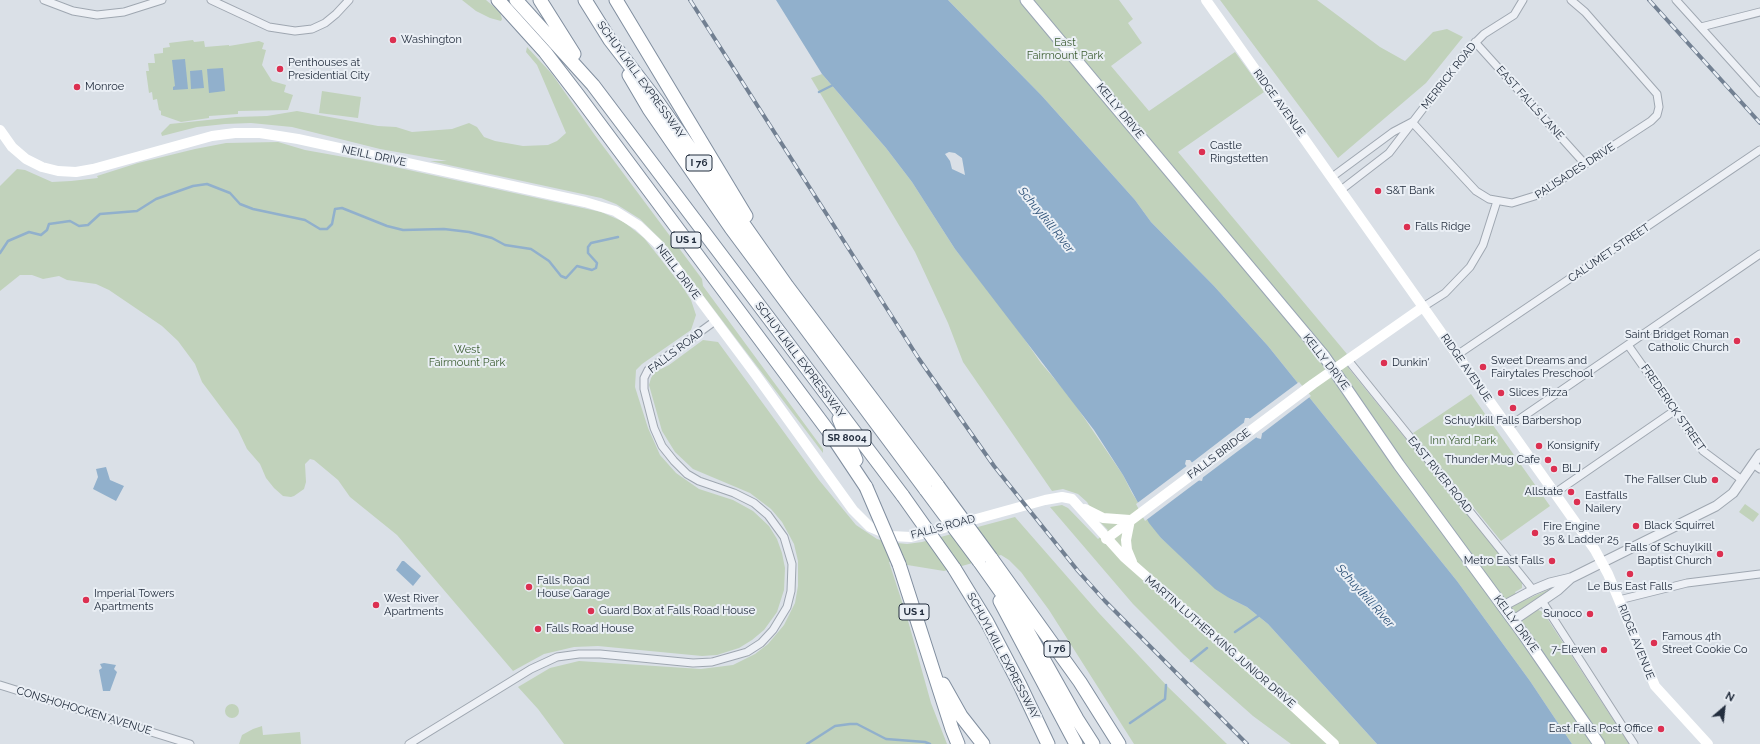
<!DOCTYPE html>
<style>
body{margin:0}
#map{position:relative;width:1760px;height:744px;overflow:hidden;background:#dae0e7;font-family:Raleway,sans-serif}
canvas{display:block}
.north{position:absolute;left:1704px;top:688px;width:40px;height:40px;-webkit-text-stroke:3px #eaeff5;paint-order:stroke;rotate:28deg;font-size:11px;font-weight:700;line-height:16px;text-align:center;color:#232e3e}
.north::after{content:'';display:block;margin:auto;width:14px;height:18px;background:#232e3e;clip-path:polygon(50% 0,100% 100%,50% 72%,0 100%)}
</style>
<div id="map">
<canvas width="1760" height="744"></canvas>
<div class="north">N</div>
</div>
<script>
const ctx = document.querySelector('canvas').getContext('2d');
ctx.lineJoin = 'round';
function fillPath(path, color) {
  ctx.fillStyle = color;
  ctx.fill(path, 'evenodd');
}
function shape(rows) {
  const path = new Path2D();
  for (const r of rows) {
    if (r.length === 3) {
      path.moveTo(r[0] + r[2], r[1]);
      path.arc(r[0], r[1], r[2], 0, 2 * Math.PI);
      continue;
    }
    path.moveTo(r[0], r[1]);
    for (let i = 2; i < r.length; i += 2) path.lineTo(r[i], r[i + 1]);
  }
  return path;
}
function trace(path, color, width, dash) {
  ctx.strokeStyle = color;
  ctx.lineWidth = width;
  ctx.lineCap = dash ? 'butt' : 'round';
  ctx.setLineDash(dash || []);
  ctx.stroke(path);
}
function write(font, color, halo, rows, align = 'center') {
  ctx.font = font + ' Raleway,sans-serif';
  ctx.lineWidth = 4;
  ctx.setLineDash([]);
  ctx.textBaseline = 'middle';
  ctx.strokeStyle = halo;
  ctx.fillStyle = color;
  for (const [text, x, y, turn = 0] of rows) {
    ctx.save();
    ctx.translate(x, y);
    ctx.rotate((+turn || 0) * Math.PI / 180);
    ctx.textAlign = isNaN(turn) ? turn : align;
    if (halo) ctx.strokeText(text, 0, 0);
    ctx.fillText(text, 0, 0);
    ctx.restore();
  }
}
fillPath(shape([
 [462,0,486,0,500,12,502,19,501,21,490,18,476,11],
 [948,0,1119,0,1133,19,1128,23,1142,43,1111,66,1149,111,1235,52,1264,92,1178,152,1347,354,1342,358,1350,370,1522,582,1522,588,1515,592,1521,602,1554,587,1524,607,1530,612,1536,609,1543,612,1629,744,1572,744,1530,681,1457,581,1268,346,1214,286,1151,222,1135,200,1042,96],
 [1220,0,1317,0,1380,47,1405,61,1433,32,1447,29,1463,37,1426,83,1338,158],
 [193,40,194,42,204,41,205,47,229,45,229,46,259,41,264,43,262,49,266,50,262,65,272,81,286,85,284,92,293,95,288,110,238,111,238,114,209,116,209,118,181,122,161,115,161,111,159,110,157,99,153,100,152,92,149,93,146,71,149,71,148,63,155,63,154,54,163,53,163,48,170,47,169,43],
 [527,47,552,74,594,134,702,279,703,286,823,449,823,453,661,240,640,219,616,204,601,198,430,161,447,161,380,149,292,127,251,123,225,124,197,127,162,136,161,133,170,124,236,117,267,116,297,111,378,126,396,127,412,132,452,129,469,123,477,127,484,137,495,141,523,146,548,145,557,141,566,133,537,65,526,52],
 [822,74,886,148,912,182,955,249,1009,317,1041,363,1070,397,1123,475,1132,493,1161,538,1229,598,1247,607,1268,624,1377,744,1291,744,1253,716,1183,654,1133,604,1050,507,1062,505,1068,508,1098,539,1108,530,1098,520,1087,502,1078,494,1063,489,1052,491,963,362,948,323,915,252,811,78],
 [322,91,361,97,358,118,319,113],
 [278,142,305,150,372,162,601,212,624,222,644,238,682,286,691,300,696,315,691,330,642,364,636,370,635,387,648,428,660,455,676,473,699,489,733,500,753,511,769,526,777,539,782,553,785,568,784,590,777,612,764,630,752,640,739,648,717,655,702,656,598,646,574,647,544,654,513,671,397,535,350,497,338,480,314,460,310,459,305,464,306,482,304,489,294,496,291,497,283,496,274,488,266,478,260,464,247,449,238,430,202,382,195,364,178,341,162,326,109,290,96,284,67,280,59,276,43,279,32,275,20,275,0,291,0,186,17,169,25,170,52,182,71,181,98,178,97,176,138,163,195,149,226,143],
 [703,340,718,342,819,480,856,525,877,539,887,542,907,544,922,542,1015,517,1098,612,1168,687,1227,744,1134,744,1049,610,1021,572,1009,560,1001,555,944,571,889,562,907,617,931,703,947,744,564,744,538,709,518,687,550,668,579,661,701,669,733,665,755,654,768,644,784,625,795,603,798,586,798,561,794,544,782,522,771,509,750,493,693,469,675,452,662,431,649,385,651,378,655,372,669,365],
 [1471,394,1550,506,1501,541,1413,433],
 [1745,504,1759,514,1753,522,1739,512],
 [232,711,7],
 [262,726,263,735,300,732,301,744,239,744,242,735,253,729]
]), '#c1d2bb');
fillPath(shape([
 [776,0,948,0,1042,96,1135,200,1151,222,1214,286,1268,346,1457,581,1530,681,1572,744,1377,744,1268,624,1247,607,1229,598,1215,589,1161,538,1149,523,1123,475,1094,430,955,249,912,182,886,148,822,74],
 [949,152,955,153,962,158,965,175,952,169,950,161,945,154],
 [1245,418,1249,418,1262,434,1261,439,1257,438,1244,422],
 [1186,460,1190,460,1203,477,1202,481,1197,480,1185,464],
 [185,59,188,89,173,90,173,87,175,86,172,60],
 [223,68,225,91,209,93,207,69],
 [202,70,204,88,191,89,190,71],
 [106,467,110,480,124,486,116,501,93,489,98,477,96,469],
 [402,561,404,561,421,576,413,586,396,570],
 [104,663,116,665,114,669,117,672,110,691,103,691,99,670,102,668,100,664]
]), '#91b0cc');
fillPath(shape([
 [1299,382,1311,396,1260,435,1248,420],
 [1246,421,1258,436,1145,521,1136,504,1188,465,1200,479,1201,477,1190,464]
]), '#dae0e7');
trace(shape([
 [819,92,835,84],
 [0,253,8,241,29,232,41,235,47,230,49,224,70,221,79,226,88,225,100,214,137,211,156,199,193,186,207,184,230,193,240,204,253,209,305,220,320,229,327,229,332,224,335,209,342,208,387,226,403,230,444,229,469,232,492,238,505,245,531,249,549,261,561,276,566,278,577,266,592,270,596,268,597,263,588,253,588,247,591,243,618,237],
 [1235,632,1261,614],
 [1191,661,1207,648],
 [1130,723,1165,699,1166,685],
 [807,744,835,726,850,724,857,724,886,739,925,742,930,744]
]), '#91b0cc', 2.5);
const minor = shape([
 [44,0,73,11,97,15,124,12,162,0],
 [211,0,269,27,295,31,312,29,325,23,336,14,349,0],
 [1676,0,1760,93],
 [1701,27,1760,12],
 [1475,42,1585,164],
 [1412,122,1476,191,1489,199,1512,203,1538,195,1651,121,1657,115,1659,107,1657,94,1585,12,1571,0],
 [1332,177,1393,132,1412,122],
 [1341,190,1389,153,1468,50,1484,34,1514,15,1523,0],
 [1423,307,1445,293,1470,267,1483,245,1497,201],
 [1628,345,1703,451,1742,480],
 [1457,355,1760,150],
 [1348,360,1533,590],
 [1508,427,1760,254],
 [1753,464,1760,469],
 [1555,493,1674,411],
 [1619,600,1687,583,1760,574],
 [1542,601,1634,744],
 [0,685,190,744],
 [409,744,531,669,557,657,579,654,600,654,693,663,712,662,747,652,761,643,773,630,787,607,791,591,792,564,784,537,768,515,754,503,734,493,699,481,687,474,674,461,662,446,654,428,644,389,644,378,648,370,715,321]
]);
const tertiary = shape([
 [1503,606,1533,590,1550,583,1571,578,1716,506,1733,493,1760,454],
 [1514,620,1558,590,1571,578]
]);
const primary = shape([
 [1026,0,1324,356,1399,465,1524,635,1599,744]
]);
const motorway = shape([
 [498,0,545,52,578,95,832,436,866,487],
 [516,0,593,85,903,496],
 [540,0,574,54],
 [585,0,610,40,657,101,787,286,938,486],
 [616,0,746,216],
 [629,75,649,109,731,228,926,490],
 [839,419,856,460],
 [991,558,1080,682,1119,744],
 [979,561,1023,623,1077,719,1093,744],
 [899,564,952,729,958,744],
 [954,568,987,622,1020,685,1048,744],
 [1000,601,1076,744],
 [943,684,961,716,983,744]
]);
trace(minor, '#9fa7b1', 9);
trace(tertiary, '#9fa7b1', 11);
trace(primary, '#99a5b4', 13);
trace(motorway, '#808e9f', 15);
trace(minor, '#edf0f5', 7);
trace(tertiary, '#edf0f5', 9);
trace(shape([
 [1206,0,1595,550,1608,574,1655,686,1708,744],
 [0,130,12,147,26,159,42,167,58,171,76,172,93,169,212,136,235,133,260,133,298,139,585,202,615,211,639,226,659,245,756,375,853,510,870,527,891,536,911,537,1045,500,1062,497,1072,499,1124,557,1292,705,1334,744],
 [1085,509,1103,518,1130,520],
 [1130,520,1126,540,1127,550,1132,562],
 [1106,539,1313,384,1423,307]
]), '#fff', 10);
trace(primary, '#fff', 11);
trace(motorway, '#fff', 13);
const rail = shape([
 [690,0,919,359,994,466,1078,571,1105,601,1247,744],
 [1649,0,1760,123]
]);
trace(rail, '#728092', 4);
trace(rail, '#eaeff5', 2.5, [8]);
const motorwayBridge = shape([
 [938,486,991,558],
 [866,487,899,564],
 [926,490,979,561],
 [903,496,954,568]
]);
trace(motorwayBridge, '#808e9f', 15, []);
trace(motorwayBridge, '#fff', 13);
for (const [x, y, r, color] of [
 [393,40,4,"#dc3051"],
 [280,69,4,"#dc3051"],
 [77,87,4,"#dc3051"],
 [1202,152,4,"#dc3051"],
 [1378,191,4,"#dc3051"],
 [1407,227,4,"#dc3051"],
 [1737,341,4,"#dc3051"],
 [1384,363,4,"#dc3051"],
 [1483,367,4,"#dc3051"],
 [1501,393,4,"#dc3051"],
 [1513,408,4,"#dc3051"],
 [1539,446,4,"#dc3051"],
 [1548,460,4,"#dc3051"],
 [1554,469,4,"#dc3051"],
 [1715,480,4,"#dc3051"],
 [1571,492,4,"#dc3051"],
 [1577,502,4,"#dc3051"],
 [1636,526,4,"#dc3051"],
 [1535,533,4,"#dc3051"],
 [1720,554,4,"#dc3051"],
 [1552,561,4,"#dc3051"],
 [1630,574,4,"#dc3051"],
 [529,587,4,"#dc3051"],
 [86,600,4,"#dc3051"],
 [376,605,4,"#dc3051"],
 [591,611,4,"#dc3051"],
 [1590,614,4,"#dc3051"],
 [538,629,4,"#dc3051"],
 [1654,643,4,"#dc3051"],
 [1604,650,4,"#dc3051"],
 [1661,729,4,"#dc3051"]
]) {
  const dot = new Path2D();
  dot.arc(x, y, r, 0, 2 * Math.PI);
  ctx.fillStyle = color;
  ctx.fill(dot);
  trace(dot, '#eaeff5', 1.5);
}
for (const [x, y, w] of [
 [699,163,26],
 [686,240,30],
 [847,438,48],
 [914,612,30],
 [1057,649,26]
]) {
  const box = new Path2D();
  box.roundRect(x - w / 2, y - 8, w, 16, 3);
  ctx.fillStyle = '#eaeff5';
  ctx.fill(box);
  trace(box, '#232e3e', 1);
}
write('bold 10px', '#232e3e', null, [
 ["I 76",699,163],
 ["US 1",686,240],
 ["SR 8004",847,438],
 ["US 1",914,612],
 ["I 76",1057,649]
]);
write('11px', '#232e3e', '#eaeff5', [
 ["Washington",401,40],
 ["Penthouses at",288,63],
 ["Presidential City",288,76],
 ["Monroe",85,87],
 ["Castle",1210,146],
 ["Ringstetten",1210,159],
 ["S&T Bank",1386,191],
 ["Falls Ridge",1415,227],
 ["Saint Bridget Roman",1729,335,"right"],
 ["Catholic Church",1729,348,"right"],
 ["Sweet Dreams and",1491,361],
 ["Fairytales Preschool",1491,374],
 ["Dunkin'",1392,363],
 ["Slices Pizza",1509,393],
 ["Schuylkill Falls Barbershop",1513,421,"center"],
 ["Konsignify",1547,446],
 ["Thunder Mug Cafe",1540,460,"right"],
 ["BLJ",1562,469],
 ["The Fallser Club",1707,480,"right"],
 ["Allstate",1563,492,"right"],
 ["Eastfalls",1585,496],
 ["Nailery",1585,509],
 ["Black Squirrel",1644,526],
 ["Fire Engine",1543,527],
 ["35 & Ladder 25",1543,540],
 ["Falls of Schuylkill",1712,548,"right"],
 ["Baptist Church",1712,561,"right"],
 ["Metro East Falls",1544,561,"right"],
 ["Falls Road",537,581],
 ["House Garage",537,594],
 ["Le Bus East Falls",1630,587,"center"],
 ["Imperial Towers",94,594],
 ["Apartments",94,607],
 ["West River",384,599],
 ["Apartments",384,612],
 ["Guard Box at Falls Road House",599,611],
 ["Sunoco",1582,614,"right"],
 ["Falls Road House",546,629],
 ["Famous 4th",1662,637],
 ["Street Cookie Co",1662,650],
 ["7-Eleven",1596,650,"right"],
 ["East Falls Post Office",1653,729,"right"]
], 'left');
write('11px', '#395b2f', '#eaeff5', [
 ["East",1065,43],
 ["Fairmount Park",1065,56],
 ["West",467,350],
 ["Fairmount Park",467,363],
 ["Inn Yard Park",1463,441]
]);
write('11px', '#232e3e', '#eaeff5', [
 ["MERRICK ROAD",1449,76,-52],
 ["SCHUYLKILL EXPRESSWAY",641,80,54],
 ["RIDGE AVENUE",1279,103,54],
 ["EAST FALLS LANE",1530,103,48],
 ["KELLY DRIVE",1120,111,51],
 ["NEILL DRIVE",374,156,12],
 ["PALISADES DRIVE",1575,171,-33],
 ["CALUMET STREET",1609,253,-34],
 ["NEILL DRIVE",678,272,53],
 ["FALLS ROAD",676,351,-37],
 ["SCHUYLKILL EXPRESSWAY",800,360,53],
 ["KELLY DRIVE",1326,362,52],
 ["RIDGE AVENUE",1466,368,55],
 ["FREDERICK STREET",1673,408,55],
 ["FALLS BRIDGE",1219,454,-37],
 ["EAST RIVER ROAD",1440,475,51],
 ["FALLS ROAD",943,527,-15],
 ["KELLY DRIVE",1516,624,54],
 ["MARTIN LUTHER KING JUNIOR DRIVE",1220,642,41],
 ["RIDGE AVENUE",1636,642,68],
 ["SCHUYLKILL EXPRESSWAY",1003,656,62],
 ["CONSHOHOCKEN AVENUE",84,711,17]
]);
write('italic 12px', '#2a4f76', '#eaeff5', [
 ["Schuylkill River",1046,220,51],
 ["Schuylkill River",1365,596,48]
]);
</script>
